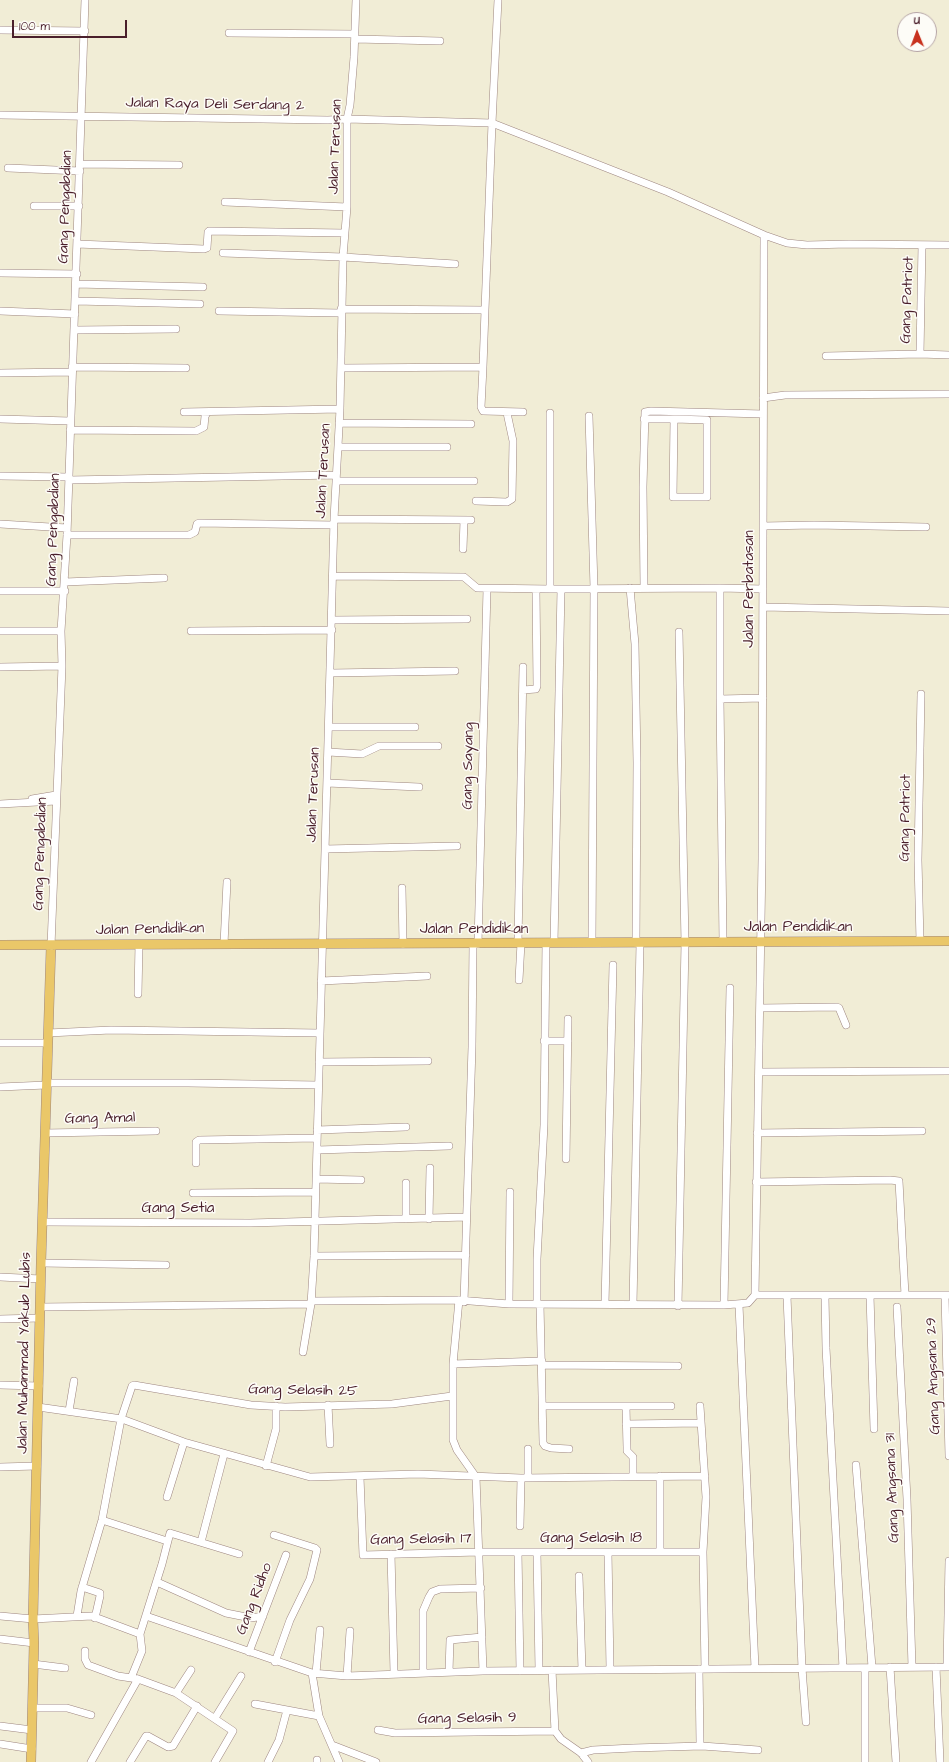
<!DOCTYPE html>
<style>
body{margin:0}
#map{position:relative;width:949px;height:1762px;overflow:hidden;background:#f1edd6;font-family:"Architects Daughter",sans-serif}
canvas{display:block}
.north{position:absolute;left:897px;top:12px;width:40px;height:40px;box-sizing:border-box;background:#fdfcf7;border:1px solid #b5a4a5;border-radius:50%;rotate:359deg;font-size:11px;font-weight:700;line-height:16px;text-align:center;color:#4a1f2b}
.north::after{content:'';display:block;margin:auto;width:14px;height:18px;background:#c8321e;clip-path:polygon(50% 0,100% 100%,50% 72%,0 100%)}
.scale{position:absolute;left:12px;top:20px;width:115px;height:18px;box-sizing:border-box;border:2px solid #4a1f2b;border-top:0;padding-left:5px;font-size:12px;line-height:14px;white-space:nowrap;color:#4a1f2b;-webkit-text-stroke:3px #fdfcf7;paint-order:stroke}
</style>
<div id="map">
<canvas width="949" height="1762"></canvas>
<div class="north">U</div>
<div class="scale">100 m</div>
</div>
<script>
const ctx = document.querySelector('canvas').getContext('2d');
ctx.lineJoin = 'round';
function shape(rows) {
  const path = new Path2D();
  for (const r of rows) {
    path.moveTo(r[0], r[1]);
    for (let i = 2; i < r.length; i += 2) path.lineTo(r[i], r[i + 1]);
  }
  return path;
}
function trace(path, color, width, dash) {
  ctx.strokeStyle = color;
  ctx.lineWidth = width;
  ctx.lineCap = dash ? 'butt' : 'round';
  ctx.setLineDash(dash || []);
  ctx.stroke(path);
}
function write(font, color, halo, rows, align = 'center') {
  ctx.font = font + ' "Architects Daughter",sans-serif';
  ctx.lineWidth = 3;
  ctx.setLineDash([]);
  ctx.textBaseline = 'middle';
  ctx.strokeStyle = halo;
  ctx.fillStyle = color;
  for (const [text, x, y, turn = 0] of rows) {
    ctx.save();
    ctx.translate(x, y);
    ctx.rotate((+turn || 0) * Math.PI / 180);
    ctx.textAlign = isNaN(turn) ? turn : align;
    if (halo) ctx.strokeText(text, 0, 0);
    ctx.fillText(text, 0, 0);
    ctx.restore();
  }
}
const minor = shape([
 [0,30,85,31],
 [229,33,355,34],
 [355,39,440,41],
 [0,115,328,120,347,119,492,123,668,192,764,235,787,243,807,245,849,244,949,245],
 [80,164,179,165],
 [8,168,80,171],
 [225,202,347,207],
 [34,206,79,206],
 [77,244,204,249,207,248,208,232,209,231,345,233],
 [223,253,343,257,455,264],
 [0,273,77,274],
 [76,284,203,287],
 [76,301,200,304],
 [341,309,485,310,483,367],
 [485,310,492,123,498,0],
 [0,311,75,314],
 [219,311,341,313],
 [75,330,176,329],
 [920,354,949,355],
 [826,356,920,354,922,245],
 [72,367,186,368],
 [341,368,483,367,481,407,483,411,523,412],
 [0,373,71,372],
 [763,398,785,395,949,394],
 [184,412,340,409],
 [589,416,594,588,592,943],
 [0,419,70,421],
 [644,419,674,419,707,420,707,497,673,497,674,419],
 [339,423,471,424],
 [70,430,196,431,204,427,205,416,207,413],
 [338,447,447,447],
 [0,476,69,477],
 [69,480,336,475],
 [336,481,474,481],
 [476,501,507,502,512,499,513,441,507,413],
 [334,519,471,520],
 [0,524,67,528],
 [763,526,814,525,926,527],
 [67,535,189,535,195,532,197,524,199,523,334,525],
 [463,549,464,520],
 [334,576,464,577,477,588,550,589,550,413],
 [65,582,164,578],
 [630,588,635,644,637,763,636,943],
 [644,588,643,487,645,412,651,411,763,414],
 [720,588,720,699,763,698],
 [550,589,720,588,763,589],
 [0,591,65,591],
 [763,607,949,611],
 [332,620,467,619],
 [0,631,61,631],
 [191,631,332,630],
 [0,667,62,666],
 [331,673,455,671],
 [523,690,536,689,537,686,536,589],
 [720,699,723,942],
 [329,727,415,727],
 [328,752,362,754,379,746,438,746],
 [327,783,419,787],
 [32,799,56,795],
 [0,804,56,801],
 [325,849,457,846],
 [402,888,403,944],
 [920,941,918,860,921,694],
 [518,943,523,667],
 [554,943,561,589],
 [224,944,227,882],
 [478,944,487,589],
 [51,946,62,666,61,631,67,535,85,0],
 [519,980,521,943],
 [321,981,427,976],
 [138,994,139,944],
 [760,1008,837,1007,839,1008,846,1025],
 [48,1033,111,1030,320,1033],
 [544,1041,568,1041],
 [0,1043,47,1043],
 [319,1062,428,1061],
 [759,1072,949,1071],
 [46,1083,188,1083,318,1085],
 [0,1087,46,1085],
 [317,1130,406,1127],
 [45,1133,156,1131],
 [757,1133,922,1131],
 [317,1150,449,1146],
 [566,1159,568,1019],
 [196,1163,196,1142,199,1140,317,1138],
 [316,1179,361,1180],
 [756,1182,890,1180,899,1181,905,1295],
 [406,1183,406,1219],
 [193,1193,315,1192],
 [429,1219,430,1168],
 [42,1222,250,1223,466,1217],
 [314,1256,466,1255],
 [41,1263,166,1265],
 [0,1277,41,1279],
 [755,1295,949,1295],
 [870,1295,874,1429],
 [945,1295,949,1456],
 [787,1296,802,1668,806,1722],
 [825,1296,826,1348,843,1668],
 [459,1300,453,1364,453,1440,457,1450,476,1477,483,1671],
 [311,1301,458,1300,509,1304,724,1305,748,1303,755,1295,762,859,764,235],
 [464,1302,472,1047,473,944],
 [537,1303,537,1259,544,1125,546,943],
 [509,1304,510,1192],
 [540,1304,543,1443,545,1446,551,1448,569,1449],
 [605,1304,613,965],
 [633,1305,640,943],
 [724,1305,730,988],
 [739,1305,755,1668],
 [678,1306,685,943,679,632],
 [40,1307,311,1304],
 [897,1307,907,1499,912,1667],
 [0,1319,40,1318],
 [303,1352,311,1304,314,1256,334,519,340,409,343,257,347,207,347,119,350,105,354,57,356,0],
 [453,1364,542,1361],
 [542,1365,678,1366],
 [0,1385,39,1386],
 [328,1405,330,1444],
 [543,1406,671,1406],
 [626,1406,627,1448,627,1451,633,1457,633,1477],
 [700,1406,706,1497,703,1552,705,1669],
 [38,1407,122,1419,184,1442,310,1477,418,1474,521,1478,705,1476],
 [69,1411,74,1381],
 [626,1424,701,1423],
 [528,1449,528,1477],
 [856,1465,872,1667],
 [266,1466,276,1429,276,1406],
 [0,1467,37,1466],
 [660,1476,660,1552],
 [360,1477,363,1555,479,1552,703,1552],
 [167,1497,184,1442],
 [102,1520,167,1541],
 [520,1526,521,1478],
 [274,1535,315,1548,317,1550,310,1579,290,1620,275,1662],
 [201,1542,224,1454],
 [518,1552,520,1671],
 [537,1552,539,1670],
 [608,1552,610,1669],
 [391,1554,394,1673],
 [579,1576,582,1670],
 [157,1582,226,1613,251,1618,263,1616],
 [82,1587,100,1593,100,1596,95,1618],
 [0,1616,33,1619,92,1616,140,1634],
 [77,1616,81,1591,102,1520,121,1419,132,1386,134,1385,251,1405,285,1407,392,1404,452,1396],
 [146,1616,312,1673],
 [0,1639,34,1643],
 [85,1651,85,1659,88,1665,118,1676,138,1679,176,1693,233,1731,215,1762],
 [249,1652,286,1555],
 [33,1664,65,1668],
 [890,1667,896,1762],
 [936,1667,940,1762],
 [947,1667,949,1561],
 [865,1668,865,1762],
 [699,1669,700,1744,702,1746],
 [552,1670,555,1731,561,1739,581,1753,588,1762],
 [449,1672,450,1640,482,1637],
 [316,1673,320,1630],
 [423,1673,423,1611,429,1597,432,1592,440,1589,481,1588],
 [347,1676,350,1631],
 [131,1678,142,1651,140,1634,162,1564,170,1533,239,1554],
 [176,1693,191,1670],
 [255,1704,287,1710],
 [33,1708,67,1708,91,1715],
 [215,1718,241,1676],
 [0,1726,32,1730],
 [378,1730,395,1733,555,1731],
 [0,1744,32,1749],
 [332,1745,376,1762],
 [581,1753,593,1750,633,1748,702,1746,758,1750],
 [91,1762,138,1679],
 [130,1762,146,1736,148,1736,168,1747,173,1746,197,1706],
 [268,1762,279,1740,287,1710,319,1716],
 [317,1762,317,1760],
 [339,1762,319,1716,312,1673,347,1676,483,1671,949,1667]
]);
const major = shape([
 [0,945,949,941],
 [31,1762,34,1643,33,1619,41,1263,51,946]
]);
trace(minor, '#9e8680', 8);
trace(major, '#9e8680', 10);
trace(minor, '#fff', 7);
trace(major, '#eac769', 9);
write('15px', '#4a1f2b', '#fdfcf7', [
 ["Jalan Raya Deli Serdang 2",215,105,1],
 ["Jalan Terusan",336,147,-88],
 ["Gang Pengabdian",66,207,-88],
 ["Gang Patriot",908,300,-88],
 ["Jalan Terusan",324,471,-87],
 ["Gang Pengabdian",54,530,-88],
 ["Jalan Perbatasan",750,589,-90],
 ["Gang Sayang",469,766,-89],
 ["Jalan Terusan",314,795,-88],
 ["Gang Patriot",906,818,-89],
 ["Gang Pengabdian",41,854,-88],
 ["Jalan Pendidikan",798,928],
 ["Jalan Pendidikan",150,930,-1],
 ["Jalan Pendidikan",474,930],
 ["Gang Amal",100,1119,-1],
 ["Gang Setia",178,1209],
 ["Jalan Muhammad Yakub Lubis",25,1353,-89],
 ["Gang Angsana 29",934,1376,-92],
 ["Gang Selasih 25",303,1391,1],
 ["Gang Angsana 31",893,1488,-92],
 ["Gang Selasih 18",591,1539],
 ["Gang Selasih 17",421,1540,-1],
 ["Gang Ridho",255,1599,-69],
 ["Gang Selasih 9",467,1719,-1]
]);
</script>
